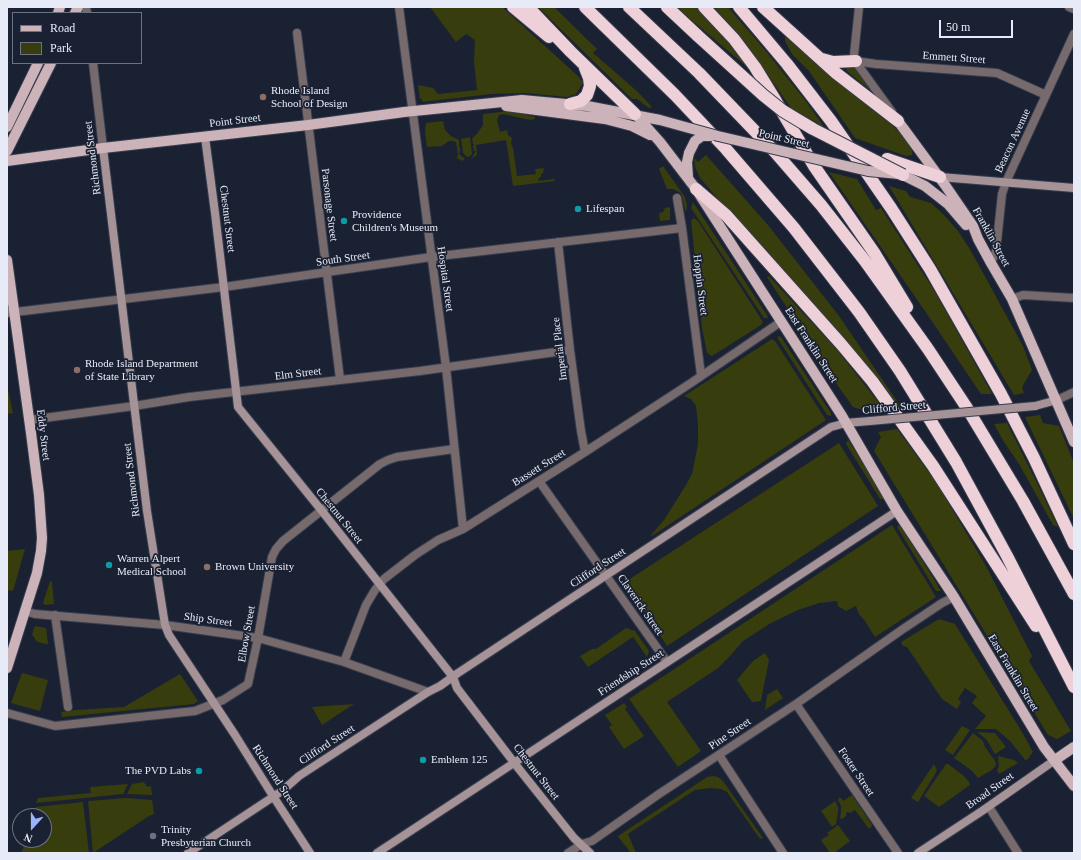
<!DOCTYPE html>
<style>
body{margin:0}
#map{position:relative;width:1081px;height:860px;overflow:hidden;background:#1a2132;font-family:Georgia,serif}
canvas{display:block}
.frame{position:absolute;inset:0;border:8px solid #e6ebf7;pointer-events:none}
.legend{position:absolute;left:12px;top:12px;width:130px;height:52px;box-sizing:border-box;background:#1a2132;border:1px solid #6c7281;margin:0;padding:5px 7px;list-style:none;font-size:12px;color:#e6ebf7}
.legend li{display:flex;align-items:center;gap:8px;height:20px}
.legend b{width:20px;border:1px solid #6c7281}
.north{position:absolute;left:12px;top:808px;width:40px;height:40px;box-sizing:border-box;background:#1a2132;border:1px solid #6c7281;border-radius:50%;rotate:201deg;font-size:11px;font-weight:700;line-height:16px;text-align:center;color:#e6ebf7}
.north::after{content:'';display:block;margin:auto;width:14px;height:18px;background:#9bb4fd;clip-path:polygon(50% 0,100% 100%,50% 72%,0 100%)}
.scale{position:absolute;left:939px;top:20px;width:74px;height:18px;box-sizing:border-box;border:2px solid #e6ebf7;border-top:0;padding-left:5px;font-size:12px;line-height:14px;white-space:nowrap;color:#e6ebf7;-webkit-text-stroke:3px #1a2132;paint-order:stroke}
</style>
<div id="map">
<canvas width="1081" height="860"></canvas>
<div class="frame"></div>
<ul class="legend">
<li><b style="height:5px;background:#ccb3b9"></b>Road</li>
<li><b style="height:11px;background:#383d0d"></b>Park</li>
</ul>
<div class="north">N</div>
<div class="scale">50 m</div>
</div>
<script>
const ctx = document.querySelector('canvas').getContext('2d');
ctx.lineJoin = 'round';
function fillPath(path, color) {
  ctx.fillStyle = color;
  ctx.fill(path, 'evenodd');
}
function shape(rows) {
  const path = new Path2D();
  for (const r of rows) {
    path.moveTo(r[0], r[1]);
    for (let i = 2; i < r.length; i += 2) path.lineTo(r[i], r[i + 1]);
  }
  return path;
}
function trace(path, color, width, dash) {
  ctx.strokeStyle = color;
  ctx.lineWidth = width;
  ctx.lineCap = dash ? 'butt' : 'round';
  ctx.setLineDash(dash || []);
  ctx.stroke(path);
}
function write(font, color, halo, rows, align = 'center') {
  ctx.font = font + ' Georgia,serif';
  ctx.lineWidth = 3.5;
  ctx.setLineDash([]);
  ctx.textBaseline = 'middle';
  ctx.strokeStyle = halo;
  ctx.fillStyle = color;
  for (const [text, x, y, turn = 0] of rows) {
    ctx.save();
    ctx.translate(x, y);
    ctx.rotate((+turn || 0) * Math.PI / 180);
    ctx.textAlign = isNaN(turn) ? turn : align;
    if (halo) ctx.strokeText(text, 0, 0);
    ctx.fillText(text, 0, 0);
    ctx.restore();
  }
}
fillPath(shape([
 [430,7,502,7,578,76,583,82,580,88,576,94,567,97,525,93,491,94,422,102,422,99,420,99,418,85,433,88,438,94,477,90,474,62,475,40,466,34,456,42],
 [538,7,554,7,597,49,593,53,638,92,652,107,649,108,637,99,632,99],
 [676,7,697,7,746,61,753,72],
 [714,7,728,7,765,50,805,100,824,127,791,108,747,45],
 [785,36,813,61,858,95,894,127,913,147,912,155,906,156,855,138,809,71,792,54,785,41],
 [848,67,854,67,861,73,872,89,870,90,849,73,846,70],
 [510,111,535,117,535,119,530,120,503,114,499,115,497,120,500,132,507,130,508,135,512,138,511,143,512,147,513,147,517,176,536,174,535,169,544,168,543,173,541,174,541,177,539,178,538,181,554,179,555,181,513,186,506,140,476,145,477,155,471,159,476,151,474,151,473,145,475,144,473,144,472,137,474,138,474,136,477,134,483,125,483,114],
 [443,121,445,130,451,136,459,140,459,146,458,147,460,147,460,152,459,154,465,159,462,161,457,158,458,154,456,142,453,141,449,141,442,146,427,147,425,132,426,123],
 [470,137,472,154,470,156,467,157,463,153,461,139],
 [706,155,768,225,839,316,901,407,897,407,700,178,695,167,694,158,698,162],
 [663,166,685,197,687,205,686,213,681,193,673,189,667,189,659,169],
 [829,172,857,179,876,210,881,208,935,292,992,394,981,394,927,314],
 [889,186,906,191,910,197,931,203,945,216,958,231,971,251,1023,346,1032,370,1022,387,1024,393,1014,395],
 [693,202,767,315,768,318,764,318,691,208],
 [670,207,670,220,660,221,659,213,663,212,665,208],
 [694,218,698,221,763,322,761,325,712,356,707,353,702,328,691,220],
 [769,276,837,350,883,408,859,409,853,407,838,386,767,277],
 [778,336,781,337,831,413,831,416,827,415,778,339],
 [772,339,775,341,826,420,652,536,651,535,664,520,686,485,692,474,698,444,698,426,696,406,691,399,684,396],
 [7,385,13,413,7,414],
 [1040,415,1043,423,1059,426,1074,463,1074,519,1025,417],
 [1007,423,1038,485,1058,527,1053,525,1019,464,1004,442,994,424],
 [897,429,936,482,986,566,1032,656,1029,661,1071,731,1057,739,1048,735,874,451,881,437,878,432],
 [847,441,849,441,885,499,880,499,846,444],
 [839,443,878,506,667,646,625,582],
 [900,524,941,591,936,591,897,527],
 [892,525,936,597,875,637,865,621,859,614,856,606,846,611,838,606,837,601,819,603,798,610,771,623,743,641,732,654,718,668,667,702,701,751,678,767,629,699],
 [25,549,13,591,7,590,7,551],
 [50,581,52,582,54,604,45,605,43,603],
 [939,619,955,624,1022,732,1033,752,1026,761,1010,741,996,729,975,729,986,716,972,703,977,696,965,688,958,699,961,702,957,709,942,699,907,647,903,646,901,642],
 [35,626,46,628,48,644,41,643,36,641,32,634],
 [626,628,635,631,649,651,647,657,633,637,588,667,580,656,592,649,596,649],
 [765,653,769,660,761,701,752,702,737,680,753,661],
 [22,673,48,680,40,711,11,703],
 [180,674,198,701,194,704,62,717,61,712,76,710,124,707],
 [777,689,783,698,765,710,767,695],
 [624,703,627,707,625,709,644,736,624,749,609,727,612,725,605,715],
 [354,704,322,725,312,707],
 [962,726,970,730,953,755,945,750],
 [977,732,995,733,1006,747,995,754,986,739],
 [973,733,983,741,985,747,995,761,996,765,992,770,978,778,971,770,954,758],
 [998,756,1014,760,1018,763,999,774,997,770,999,767],
 [934,764,937,770,935,774,918,802,911,798],
 [946,764,948,764,964,776,969,782,970,785,939,807,924,796],
 [713,776,718,777,723,781,763,838,760,839,727,792,721,789,710,788,695,790,628,834,636,853,631,853,619,838,618,836,707,777],
 [144,782,147,787,151,786,152,795,127,794,132,784],
 [128,784,123,794,36,803,38,798,91,793,90,787],
 [852,795,872,825,871,827,869,829,855,810,850,813,848,812,846,813,846,816,842,819,840,818,841,811,841,806,838,800,839,798,840,797,843,801],
 [126,798,152,800,154,814,149,816,93,853,88,801],
 [835,801,838,807,838,812,836,824,832,827,821,811],
 [83,802,89,853,21,853,26,840,44,840,44,816,33,816,36,807],
 [838,825,850,841,834,853,830,853,821,840,829,835,827,833]
]), '#383d0d');
const street = shape([
 [86,7,87,13],
 [399,7,446,367,463,529],
 [859,7,854,55,858,65,892,112],
 [1069,7,1074,9],
 [297,33,340,379],
 [856,61,876,64,997,73,1046,95],
 [93,63,103,148],
 [677,198,682,228,701,375],
 [558,242,570,350,581,431,585,452],
 [991,263,996,251,1002,194,1006,182,1074,34],
 [1012,299,1023,295,1074,298],
 [7,313,224,287,431,257,682,228],
 [1057,400,1074,392],
 [29,420,134,406,189,397,420,371,570,350],
 [539,481,667,662],
 [24,611,35,614,165,625,258,638,344,662,428,692],
 [55,615,68,707],
 [344,662,366,605,375,590,384,579,415,555,438,540,463,529,585,452,691,383,782,321],
 [796,704,898,853],
 [7,713,55,726,195,711,223,700,248,684,258,638,272,557,276,549,283,541,380,464,388,460,397,457,454,449],
 [719,755,783,853],
 [989,807,1018,853],
 [568,853,582,844,592,841,659,794,796,704,903,629,942,603,954,597]
]);
const secondary = shape([
 [205,137,215,213,238,407,322,511,453,677,457,688,519,769,574,838,590,853],
 [103,148,147,511,165,625,169,635,235,735,273,796,310,853],
 [940,177,1074,188],
 [1035,406,1057,400],
 [188,853,282,791,299,776,428,692,440,686,458,673,831,427,846,423,870,421],
 [377,853,897,511],
 [918,853,982,811,1055,760]
]);
const primary = shape([
 [58,13,60,7],
 [75,13,78,7],
 [506,106,605,119,632,126,650,135],
 [635,114,660,142,696,189,842,416,897,511,954,597,1044,747,1074,786],
 [898,121,945,185,973,226,978,239,991,263,1012,299,1074,442],
 [7,127,38,63],
 [7,151,51,63],
 [7,161,103,148,308,125,404,112,522,100,587,106,660,120],
 [903,175,925,186,948,204,966,225],
 [688,177,687,162,689,153],
 [7,260,31,433,39,495,42,538,41,551,37,573,7,668],
 [1055,760,1074,747]
]);
const highway = shape([
 [513,7,549,37],
 [528,7,571,52,635,114],
 [585,7,675,95,726,149,794,228,859,312,900,371,956,462,1007,556,1074,687],
 [629,7,699,73,775,152,821,205,865,261,928,349,967,408,1023,501,1074,594],
 [667,7,698,36],
 [704,7,734,39,755,67,774,98,814,166,875,254,907,307],
 [739,7,787,64,831,121,891,208,930,269,1001,394,1034,458,1074,544],
 [763,7,836,73,898,121],
 [822,59,833,62,856,61],
 [570,104,581,101,587,95,590,86,589,78,585,68],
 [887,159,940,177],
 [696,189,726,215,841,344,872,381,933,466,1036,626]
]);
trace(street, '#373d4e', 10);
trace(secondary, '#373d4e', 10);
trace(primary, '#373d4e', 12);
trace(highway, '#373d4e', 14);
trace(street, '#766a6d', 8);
trace(secondary, '#a69398', 8);
trace(primary, '#ccb3b9', 10);
trace(highway, '#eed0d8', 12);
const secondaryBridge = shape([
 [870,421,1035,406]
]);
const primaryBridge = shape([
 [660,120,718,136,868,171,899,174],
 [689,153,695,141,702,136,712,136]
]);
const highwayBridge = shape([
 [698,36,763,95,783,111,813,129,903,175]
]);
trace(secondaryBridge, '#373d4e', 10, []);
trace(primaryBridge, '#373d4e', 12, []);
trace(highwayBridge, '#373d4e', 14, []);
trace(secondaryBridge, '#a69398', 8);
trace(primaryBridge, '#ccb3b9', 10);
trace(highwayBridge, '#eed0d8', 12);
for (const [x, y, r, color] of [
 [263,97,4,"#8d6e63"],
 [578,209,4,"#0f9aa8"],
 [344,221,4,"#0f9aa8"],
 [77,370,4,"#8d6e63"],
 [109,565,4,"#0f9aa8"],
 [207,567,4,"#8d6e63"],
 [423,760,4,"#0f9aa8"],
 [199,771,4,"#0f9aa8"],
 [153,836,4,"#6b7280"]
]) {
  const dot = new Path2D();
  dot.arc(x, y, r, 0, 2 * Math.PI);
  ctx.fillStyle = color;
  ctx.fill(dot);
  trace(dot, '#1a2132', 1.5);
}
write('11px', '#e6ebf7', '#1a2132', [
 ["Emmett Street",954,58,4],
 ["Point Street",235,121,-7],
 ["Point Street",784,139,13],
 ["Beacon Avenue",1013,141,-65],
 ["Richmond Street",93,158,-97],
 ["Parsonage Street",329,205,83],
 ["Chestnut Street",227,219,83],
 ["Franklin Street",991,237,61],
 ["South Street",343,259,-8],
 ["Hospital Street",445,279,82],
 ["Hoppin Street",700,285,83],
 ["East Franklin Street",811,345,57],
 ["Imperial Place",560,349,-97],
 ["Elm Street",298,374,-7],
 ["Clifford Street",894,408,-5],
 ["Eddy Street",43,435,83],
 ["Bassett Street",539,468,-32],
 ["Richmond Street",132,480,-97],
 ["Chestnut Street",339,516,51],
 ["Clifford Street",598,568,-33],
 ["Claverick Street",640,605,55],
 ["Ship Street",208,620,8],
 ["Elbow Street",247,634,-80],
 ["Friendship Street",631,673,-33],
 ["East Franklin Street",1013,673,59],
 ["Pine Street",730,734,-34],
 ["Clifford Street",327,745,-33],
 ["Chestnut Street",536,772,52],
 ["Foster Street",856,772,56],
 ["Richmond Street",275,777,57],
 ["Broad Street",990,791,-35]
]);
write('11px', '#e6ebf7', '#1a2132', [
 ["Rhode Island",271,91],
 ["School of Design",271,104],
 ["Lifespan",586,209],
 ["Providence",352,215],
 ["Children's Museum",352,228],
 ["Rhode Island Department",85,364],
 ["of State Library",85,377],
 ["Warren Alpert",117,559],
 ["Medical School",117,572],
 ["Brown University",215,567],
 ["Emblem 125",431,760],
 ["The PVD Labs",191,771,"right"],
 ["Trinity",161,830],
 ["Presbyterian Church",161,843]
], 'left');
</script>
